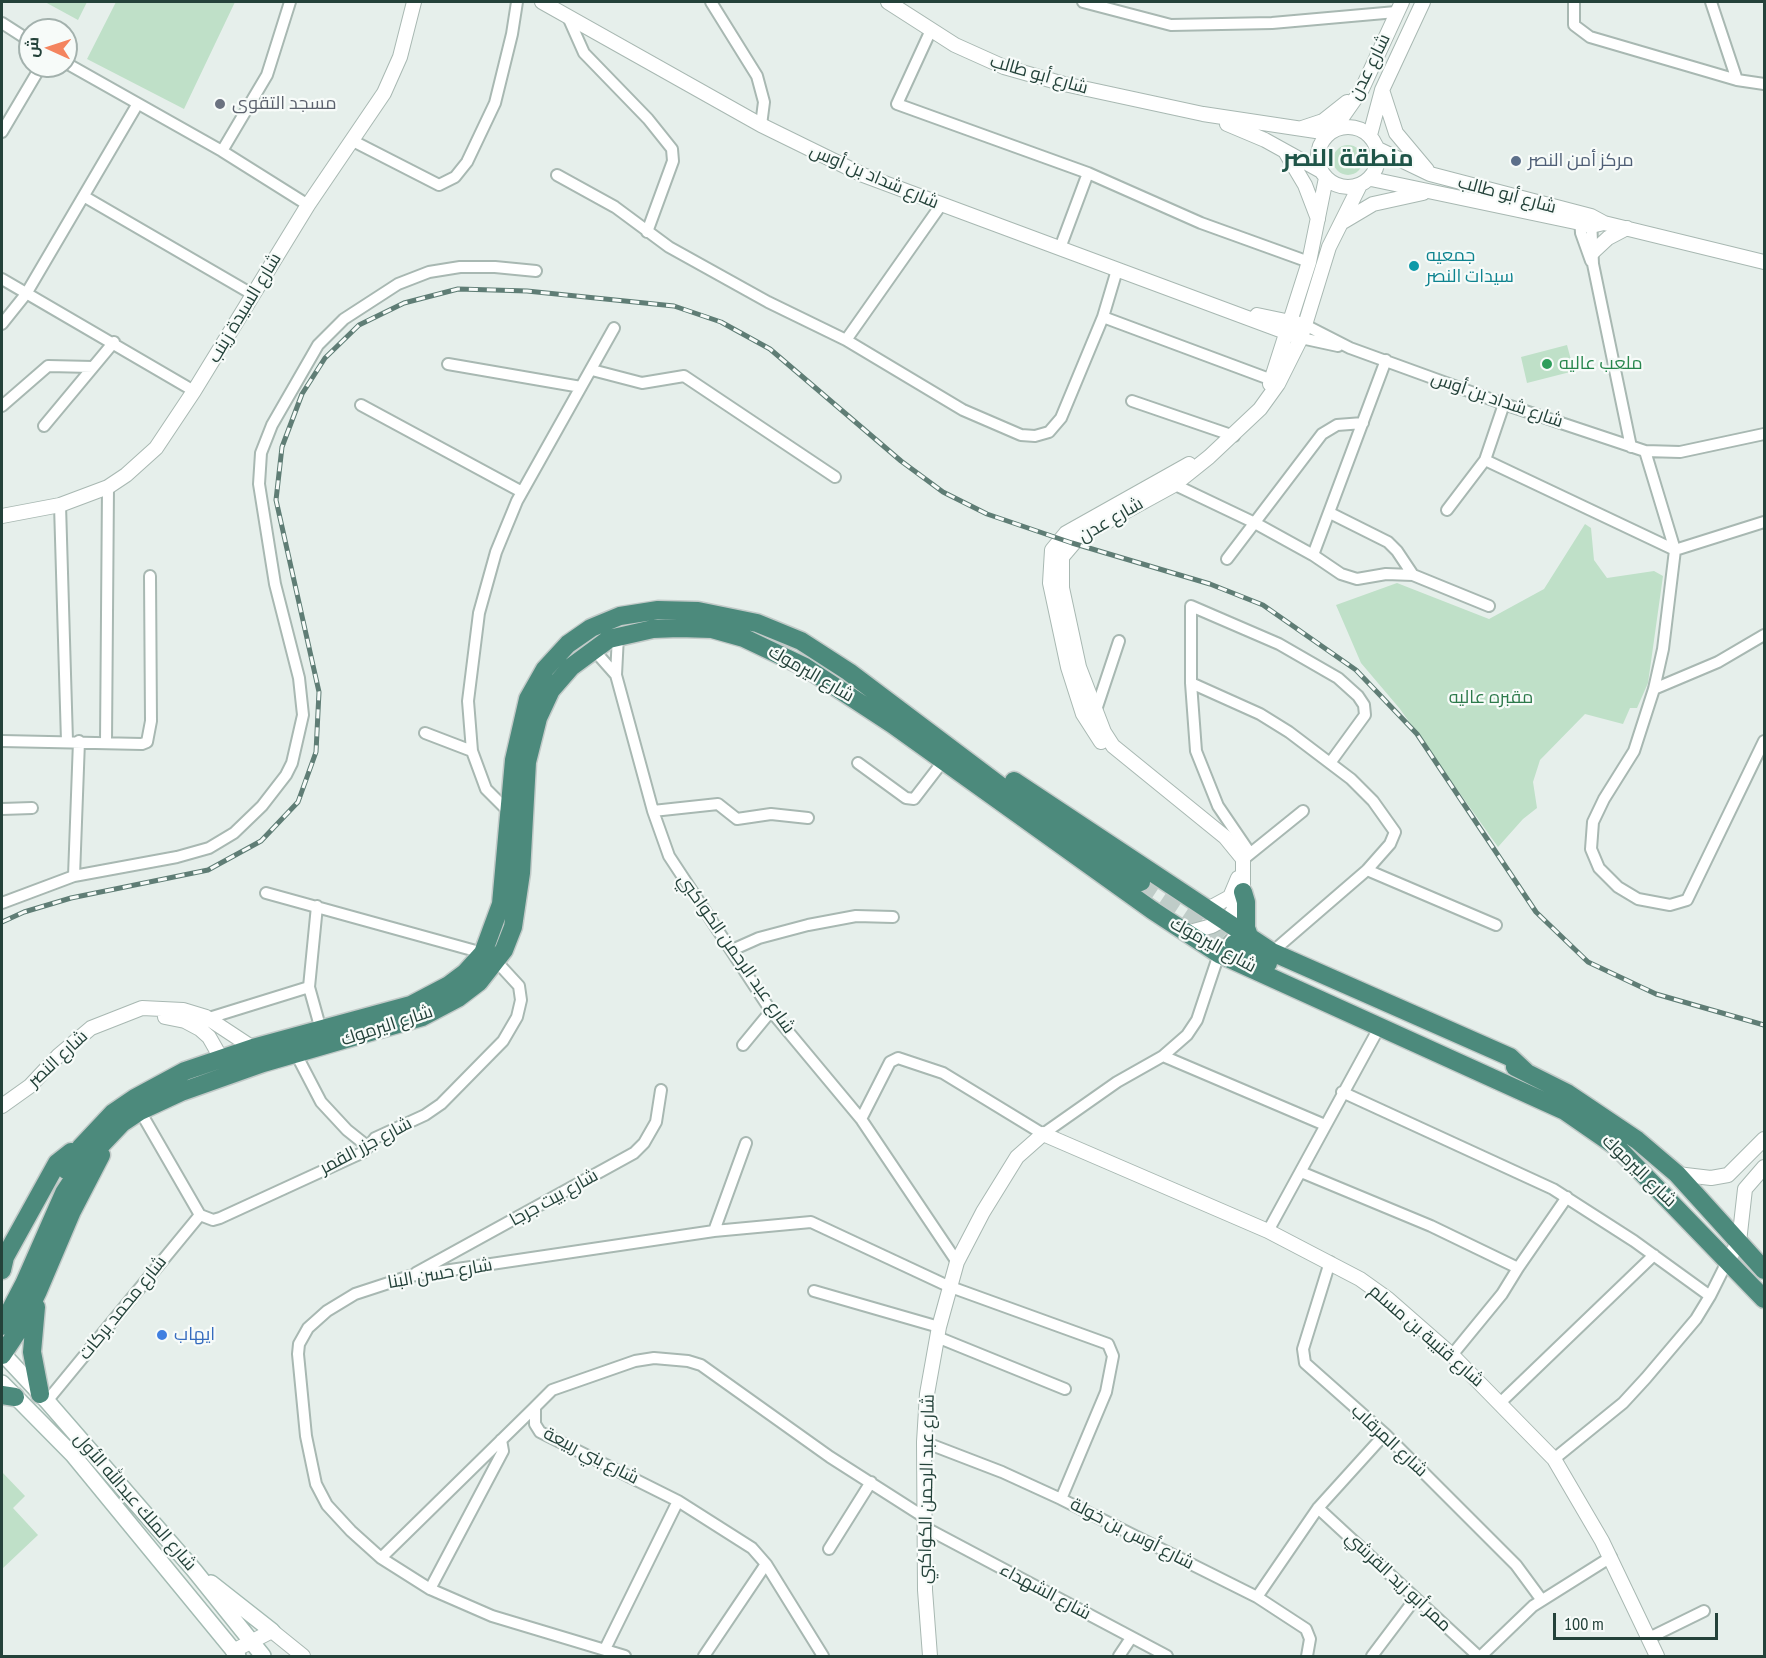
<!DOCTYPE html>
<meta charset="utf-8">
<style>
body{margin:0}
#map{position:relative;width:1766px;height:1658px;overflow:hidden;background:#e6efeb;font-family:"PT Sans Narrow",Cairo,sans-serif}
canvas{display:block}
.frame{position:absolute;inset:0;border:3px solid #24423a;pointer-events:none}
.north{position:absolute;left:18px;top:18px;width:60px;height:60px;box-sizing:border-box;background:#f7fbf9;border:2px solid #a3b1ad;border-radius:50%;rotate:273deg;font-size:16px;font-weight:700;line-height:24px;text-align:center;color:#24423a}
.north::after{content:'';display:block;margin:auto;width:21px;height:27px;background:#f4845f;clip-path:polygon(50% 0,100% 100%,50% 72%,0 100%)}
.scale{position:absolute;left:1553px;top:1613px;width:165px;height:27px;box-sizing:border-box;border:3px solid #24423a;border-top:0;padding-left:8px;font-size:18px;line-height:21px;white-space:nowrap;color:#24423a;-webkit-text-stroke:4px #f7fbf9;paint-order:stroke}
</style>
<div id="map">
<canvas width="1766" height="1658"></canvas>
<div class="frame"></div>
<div class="north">ش</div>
<div class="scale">100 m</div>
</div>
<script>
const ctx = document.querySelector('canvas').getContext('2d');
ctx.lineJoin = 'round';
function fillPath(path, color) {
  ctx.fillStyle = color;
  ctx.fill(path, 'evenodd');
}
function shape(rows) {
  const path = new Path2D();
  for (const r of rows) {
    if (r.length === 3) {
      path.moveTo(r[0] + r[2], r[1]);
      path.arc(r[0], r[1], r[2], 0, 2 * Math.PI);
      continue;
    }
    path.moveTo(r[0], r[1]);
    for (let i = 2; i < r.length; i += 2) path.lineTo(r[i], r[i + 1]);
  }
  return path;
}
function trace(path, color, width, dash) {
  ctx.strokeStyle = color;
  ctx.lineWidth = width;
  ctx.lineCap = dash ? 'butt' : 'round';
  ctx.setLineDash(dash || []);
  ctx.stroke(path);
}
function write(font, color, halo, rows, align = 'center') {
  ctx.font = font + ' "PT Sans Narrow",Cairo,sans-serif';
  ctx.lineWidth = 4.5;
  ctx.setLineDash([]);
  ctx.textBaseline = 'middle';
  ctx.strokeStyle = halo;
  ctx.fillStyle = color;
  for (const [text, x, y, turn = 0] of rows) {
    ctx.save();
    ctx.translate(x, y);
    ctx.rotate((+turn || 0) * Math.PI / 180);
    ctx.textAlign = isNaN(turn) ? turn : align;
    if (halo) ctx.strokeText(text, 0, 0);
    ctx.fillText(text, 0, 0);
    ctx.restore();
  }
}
fillPath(shape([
 [45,2,87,2,78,20],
 [116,2,235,2,184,109,87,59],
 [1348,160,15],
 [1567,345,1574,371,1527,383,1521,357],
 [1585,524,1591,528,1594,560,1607,578,1654,571,1663,576,1648,683,1637,708,1630,708,1623,724,1585,714,1540,760,1533,782,1537,808,1523,819,1498,847,1400,709,1361,663,1336,605,1397,583,1489,619,1544,589],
 [2,1472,25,1496,13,1508,38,1535,2,1569]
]), '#bfe0c8');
trace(shape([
 [1141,882,1234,944]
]), '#bfccc8', 18, [18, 9]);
const minor = shape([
 [711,2,757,76,764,102,761,125],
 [1083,2,1171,25,1272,23,1396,12],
 [1574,2,1574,25,1590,37,1737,80,1764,84],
 [1711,2,1737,80],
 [568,17,584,53,648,119,672,149,673,161,647,232],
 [2,23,30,41],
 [931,30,897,104,1088,173,1201,223,1309,262],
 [66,63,222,151,308,205],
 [2,132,41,66],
 [353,141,439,185,455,177,467,162,495,103,512,34,517,2],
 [222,151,267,75,290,2],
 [557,175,615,207,669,247,768,302,846,340,963,410,1021,435,1035,436,1049,432,1061,418,1103,317,1117,270],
 [85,197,252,294],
 [1580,216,1581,233,1591,261],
 [1591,219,1593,264,1631,447],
 [1060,248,1088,173],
 [2,279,194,391],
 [1103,317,1272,380],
 [2,324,26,294,137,105],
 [1305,325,1350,348,1504,404,1645,451,1680,452,1764,434],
 [1301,338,1338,346],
 [846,340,941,205],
 [448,364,581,387],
 [592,370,642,383,684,376,835,477],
 [1132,401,1234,436],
 [361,405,522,492],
 [2,406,48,366,93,367],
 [44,426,114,342],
 [1645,451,1675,550,1663,649,1654,689,1634,751,1604,799,1593,822,1591,849,1599,868,1618,887,1638,899,1670,905,1687,900,1764,741],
 [1485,460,1675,550,1764,522],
 [1169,482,1255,523,1313,555,1341,574,1357,579,1386,574,1413,575,1489,606],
 [60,505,67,741],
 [1447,510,1485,460,1504,404],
 [1330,513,1388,542,1397,551,1413,575],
 [1313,555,1386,360],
 [1227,559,1322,434,1337,425,1363,423],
 [618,636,616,675,653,811,669,856,771,1011,861,1119,957,1262],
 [593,649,616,675],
 [1191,683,1260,714,1289,732,1351,779,1373,801,1395,832,1390,844,1367,870,1272,952],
 [1654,689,1718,662,1764,635],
 [1095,713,1119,641],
 [425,733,472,751],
 [2,741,142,744,147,742,151,721,150,576],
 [106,742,108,487],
 [858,763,906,798,914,799,944,760],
 [2,809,32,808],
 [653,811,718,804,737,819,771,814,808,818],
 [509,812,486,789,472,751,468,701,479,613,496,552,517,501,614,328],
 [1250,853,1218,806,1196,751,1191,683,1191,606,1279,644,1338,678,1358,696,1364,705,1365,715,1330,763],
 [1246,857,1303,811],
 [1367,870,1496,925],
 [74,876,79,741],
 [266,893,483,953],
 [2,903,74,876,177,857,209,848,234,833,262,806,286,775,292,763,303,715,299,678,275,584,259,484,261,453,272,425,318,345,344,319,398,284,429,272,460,267,495,267,536,271],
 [317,906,309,987,321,1030],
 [732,950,759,938,808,925,856,916,893,917],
 [209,1018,309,987],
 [743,1045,771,1011],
 [296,1054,321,1102,347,1130,367,1146],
 [1163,1056,1325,1125],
 [1342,1092,1553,1189,1634,1241,1710,1296,1728,1260],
 [140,1111,200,1215,213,1220,220,1218,355,1156,364,1152,375,1138,425,1115,441,1104,503,1041,517,1017,521,1000,519,986,496,961],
 [861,1119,890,1062,898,1058,943,1073,1043,1134,1117,1082,1163,1056,1187,1035,1197,1020,1219,954,1234,935],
 [1301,1172,1431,1226,1518,1268,1502,1294,1452,1355],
 [714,1231,746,1143],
 [1268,1231,1380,1026],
 [1330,1262,1303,1349,1305,1363,1385,1434,1516,1565,1541,1599],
 [1518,1268,1567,1197],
 [416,1273,634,1153,644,1143,656,1122,661,1090],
 [814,1291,939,1327],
 [937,1337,1065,1389],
 [47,1401,200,1215],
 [1500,1403,1654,1255],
 [924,1442,1002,1472,1061,1499,1257,1597,1306,1629,1310,1639,1307,1656],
 [1554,1459,1623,1403,1646,1378,1696,1319,1710,1296],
 [1318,1508,1478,1656],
 [924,1527,1167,1656],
 [829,1549,871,1482],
 [381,1558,535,1407],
 [430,1589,503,1451,501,1440],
 [1257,1597,1318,1508,1385,1434],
 [1649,1638,1704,1611],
 [605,1649,678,1501],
 [625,1656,492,1616,430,1589,381,1558,351,1531,327,1505,316,1484,306,1436,298,1354,299,1344,308,1328,327,1311,355,1294,410,1276,714,1231,811,1222,948,1286,1108,1344,1113,1356,1106,1392,1061,1499],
 [704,1656,766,1564],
 [823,1656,766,1564,752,1548,678,1501,540,1432,535,1424,535,1407,552,1390,635,1361,654,1358,688,1361,701,1365,830,1457,924,1517],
 [1119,1656,1131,1638],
 [1372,1656,1415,1599],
 [1481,1656,1533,1606,1611,1557]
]);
const tertiary = shape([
 [542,2,761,125,863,175,1296,336],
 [888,2,955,45,1004,67,1064,84,1203,114,1329,133],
 [1382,90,1396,133,1427,170],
 [1227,124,1265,140,1321,171],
 [1348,157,30],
 [1302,128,1323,121,1347,102],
 [1334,129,1362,89,1402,2],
 [1370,135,1382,90,1423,2],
 [1378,149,1430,174,1591,216,1604,223,1764,262],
 [1286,153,1305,185,1318,219],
 [1371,179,1580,223,1591,226,1604,223],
 [1341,223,1373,204,1423,193],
 [1593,252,1608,238,1627,228],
 [1257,315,1300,324],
 [1270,384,1309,262,1326,178],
 [2,516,60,505,108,487,126,475,156,448,194,391,308,205,384,93,400,57,414,2],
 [1101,742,1083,714,1068,667,1050,583,1052,550,1066,533,1189,464],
 [1206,910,1230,897,1238,878],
 [1186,933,1212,926,1230,916,1243,892,1243,859,1225,837,1113,746,1104,732,1079,667,1062,588,1062,557,1079,537,1174,485,1209,457,1260,409,1278,384,1301,338,1329,247,1360,185],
 [165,1017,185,1021,200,1029,209,1037,221,1058],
 [2,1106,30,1086,59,1055,91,1028,142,1008,183,1010,206,1017,253,1048],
 [1677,1174,1711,1178,1728,1175,1764,1139],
 [1728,1260,1739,1242,1745,1189,1764,1167],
 [233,1651,272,1631,303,1656],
 [930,1656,925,1590,924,1442,927,1394,939,1327,957,1262,983,1212,1017,1157,1043,1134,1268,1231,1360,1279,1388,1299,1452,1355,1554,1459,1602,1541,1657,1656]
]);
const secondary = shape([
 [2,1353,47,1401,194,1570,263,1656],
 [2,1383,73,1455,238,1656],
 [211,1583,272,1631]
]);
const trunk = shape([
 [1014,781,1272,952,1510,1057,1526,1072],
 [1243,892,1246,902,1246,928,1249,936],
 [1234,944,1268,963],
 [1515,1067,1567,1093,1637,1140,1677,1174,1764,1270],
 [66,1170,81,1147,113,1113,135,1098,185,1071,253,1048,411,1005,449,985,465,973,483,953,501,904,514,760,528,699,545,669,568,644,591,628,620,616,658,610,698,611,757,623,801,641,849,672,1011,794,1141,882],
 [2,1270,5,1257,57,1163,71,1152],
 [36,1307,32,1352,40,1394],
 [2,1326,24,1284,64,1193,83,1164,122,1123,140,1111,181,1092,263,1063,422,1017,458,998,479,982,504,950,513,927,521,873,527,762,538,718,551,690,571,667,609,639,653,629,679,628,712,629,744,638,805,667,892,724,1152,910,1219,954,1565,1111,1617,1147,1764,1299],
 [2,1355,20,1328,38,1291,72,1211,101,1155],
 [2,1395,15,1397]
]);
trace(minor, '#a8b8b2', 14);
trace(tertiary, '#a8b8b2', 16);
trace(secondary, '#a4bbb3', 18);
trace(trunk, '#c2cac8', 21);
trace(minor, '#fff', 10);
trace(tertiary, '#fff', 14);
trace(secondary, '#fff', 15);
trace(trunk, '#4c8a7c', 18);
const rail = shape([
 [2,922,24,912,71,898,208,870,261,841,298,802,316,752,319,692,276,500,282,447,302,394,325,358,359,325,404,303,458,289,527,291,674,306,721,322,770,349,901,461,943,492,987,514,1072,543,1210,584,1263,605,1356,670,1417,734,1536,912,1588,962,1656,994,1764,1025]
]);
trace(rail, '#5f7d75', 5);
trace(rail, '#f7fbf9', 3, [9]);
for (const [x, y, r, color] of [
 [220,104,6,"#6b7280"],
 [1516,161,6,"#5c6f8a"],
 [1414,266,6,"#0f9aa8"],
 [1547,364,6,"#2e9e5b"],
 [162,1335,6,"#3f7fe0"]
]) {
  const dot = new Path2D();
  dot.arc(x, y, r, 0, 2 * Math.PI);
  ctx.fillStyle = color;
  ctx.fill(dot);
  trace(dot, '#f7fbf9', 2);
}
write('18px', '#24423a', '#f7fbf9', [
 ["شارع عدن",1370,67,-64],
 ["شارع أبو طالب",1039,75,16],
 ["شارع شداد بن أوس",874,177,23],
 ["شارع أبو طالب",1507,195,15],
 ["شارع السيدة زينب",245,308,-59],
 ["شارع شداد بن أوس",1497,400,19],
 ["شارع عدن",1111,520,-30],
 ["شارع اليرموك",811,674,30],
 ["شارع اليرموك",1213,945,29],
 ["شارع عبد الرحمن الكواكبي",736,954,55],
 ["شارع اليرموك",387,1026,-18],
 ["شارع النصر",58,1059,-43],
 ["شارع جزر القمر",366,1146,-28],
 ["شارع اليرموك",1639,1171,44],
 ["شارع بيت جرجا",554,1198,-29],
 ["شارع حسن البنا",440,1274,-10],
 ["شارع محمد بركات",123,1308,-51],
 ["شارع قتيبة بن مسلم",1426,1336,41],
 ["شارع المرقاب",1389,1441,43],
 ["شارع بني ربيعة",591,1456,27],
 ["شارع عبد الرحمن الكواكبي",927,1489,-89],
 ["شارع الملك عبدالله الأول",135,1502,49],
 ["شارع أوس بن خولة",1132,1534,27],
 ["ممر أبو زيد القرشي",1398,1582,43],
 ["شارع الشهداء",1045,1592,28]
]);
write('18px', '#5b616d', '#f7fbf9', [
 ["مسجد التقوى",232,104]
], 'left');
write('18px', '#4e5e75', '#f7fbf9', [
 ["مركز أمن النصر",1528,161]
], 'left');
write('18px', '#0d838f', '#f7fbf9', [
 ["جمعيه",1426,256],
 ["سيدات النصر",1426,277]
], 'left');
write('18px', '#27864d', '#f7fbf9', [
 ["ملعب عاليه",1559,364]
], 'left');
write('18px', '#2d7a4b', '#f7fbf9', [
 ["مقبره عاليه",1491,698]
]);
write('18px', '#366cbe', '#f7fbf9', [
 ["ايهاب",174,1335]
], 'left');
write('bold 24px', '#1f5548', '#f7fbf9', [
 ["منطقة النصر",1348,159]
]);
</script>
